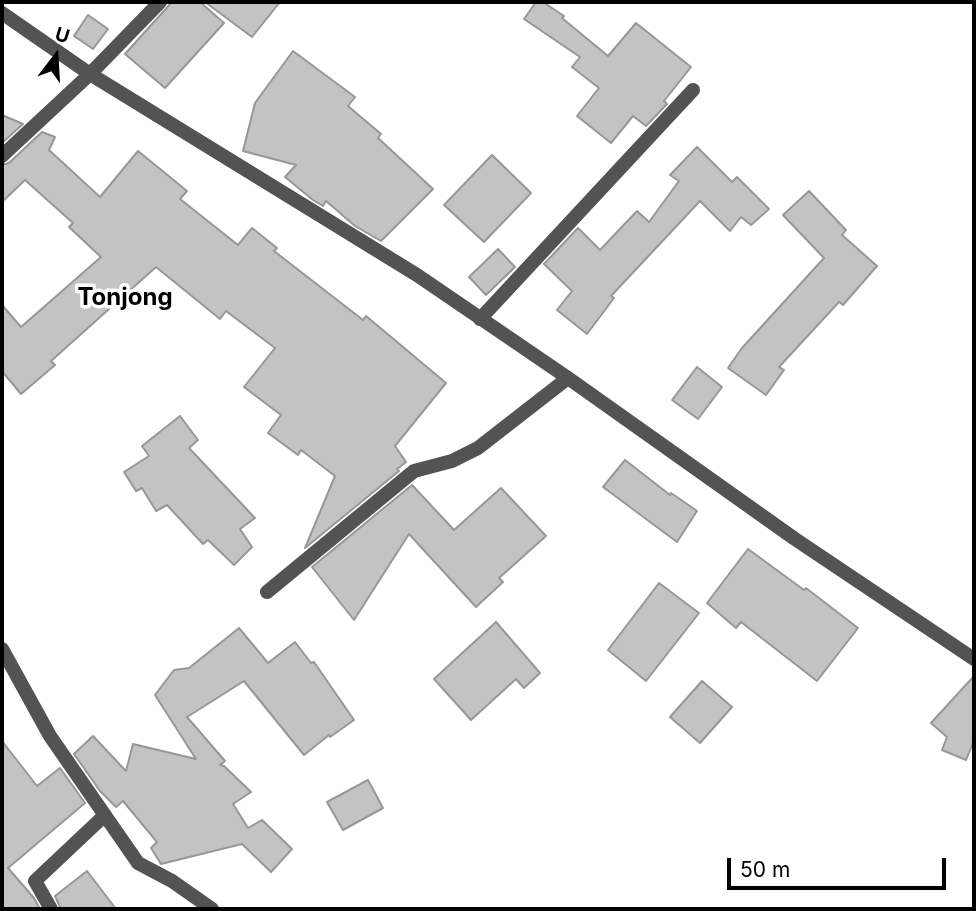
<!DOCTYPE html>
<style>
body{margin:0}
#map{position:relative;width:976px;height:911px;overflow:hidden;background:#fff;font-family:Inter,sans-serif}
canvas{display:block}
.frame{position:absolute;inset:0;border:4px solid #000;pointer-events:none}
.north{position:absolute;left:21px;top:21px;width:70px;height:70px;-webkit-text-stroke:5px #fff;paint-order:stroke;rotate:17deg;font-size:19px;font-weight:700;line-height:28px;text-align:center;color:#000}
.north::after{content:'';display:block;margin:auto;width:24px;height:32px;background:#000;clip-path:polygon(50% 0,100% 100%,50% 72%,0 100%)}
.scale{position:absolute;left:727px;top:858px;width:219px;height:32px;box-sizing:border-box;border:4px solid #000;border-top:0;padding-left:9px;font-size:21px;line-height:24px;white-space:nowrap;color:#000;-webkit-text-stroke:5px #fff;paint-order:stroke}
</style>
<div id="map">
<canvas width="976" height="911"></canvas>
<div class="frame"></div>
<div class="north">U</div>
<div class="scale">50 m</div>
</div>
<script>
const ctx = document.querySelector('canvas').getContext('2d');
ctx.lineJoin = 'round';
function fillPath(path, color) {
  ctx.fillStyle = color;
  ctx.fill(path, 'evenodd');
}
function shape(rows) {
  const path = new Path2D();
  for (const r of rows) {
    path.moveTo(r[0], r[1]);
    for (let i = 2; i < r.length; i += 2) path.lineTo(r[i], r[i + 1]);
  }
  return path;
}
function trace(path, color, width, dash) {
  ctx.strokeStyle = color;
  ctx.lineWidth = width;
  ctx.lineCap = dash ? 'butt' : 'round';
  ctx.setLineDash(dash || []);
  ctx.stroke(path);
}
function write(font, color, halo, rows, align = 'center') {
  ctx.font = font + ' Inter,sans-serif';
  ctx.lineWidth = 7;
  ctx.setLineDash([]);
  ctx.textBaseline = 'middle';
  ctx.strokeStyle = halo;
  ctx.fillStyle = color;
  for (const [text, x, y, turn = 0] of rows) {
    ctx.save();
    ctx.translate(x, y);
    ctx.rotate((+turn || 0) * Math.PI / 180);
    ctx.textAlign = isNaN(turn) ? turn : align;
    if (halo) ctx.strokeText(text, 0, 0);
    ctx.fillText(text, 0, 0);
    ctx.restore();
  }
}
const building = shape([
 [172,2,200,2,224,23,165,88,125,54,172,2],
 [205,2,280,2,252,37,205,2],
 [536,2,543,2,564,16,562,18,608,56,636,23,691,67,664,101,667,104,646,126,633,116,611,143,577,116,599,88,572,67,580,57,524,19,536,2],
 [88,15,108,29,93,49,74,36,88,15],
 [293,51,355,97,348,106,381,134,378,138,433,189,381,241,355,226,326,201,323,206,313,200,285,177,296,165,243,151,255,103,293,51],
 [2,115,23,124,2,143,2,115],
 [42,132,55,137,49,150,100,197,138,151,187,191,180,199,238,245,252,228,277,248,274,251,363,320,366,316,446,383,395,446,406,462,397,469,399,471,305,548,335,476,301,450,298,455,268,433,281,415,244,387,275,348,226,311,220,319,156,267,51,361,55,365,21,394,2,371,2,305,21,327,101,257,69,227,73,223,25,180,2,202,2,165,9,163,42,132],
 [697,147,732,182,737,177,769,209,751,225,741,217,730,231,700,201,611,296,614,298,587,334,557,310,572,291,544,264,578,228,600,250,637,211,649,222,679,181,670,175,697,147],
 [492,155,531,193,484,242,444,205,492,155],
 [809,191,846,230,842,235,877,266,843,305,839,302,779,367,784,370,766,395,728,368,742,348,824,258,783,215,809,191],
 [498,249,515,267,486,295,469,277,498,249],
 [697,367,722,387,698,419,672,400,697,367],
 [180,416,198,440,189,448,255,518,240,529,252,547,234,565,208,540,203,544,167,505,156,511,142,488,136,491,124,472,149,456,142,446,180,416],
 [625,460,670,495,671,493,697,511,677,542,603,487,625,460],
 [412,485,454,530,501,488,546,536,499,578,503,582,476,607,409,534,354,620,312,567,412,485],
 [748,549,804,590,806,588,858,628,817,681,741,622,736,628,707,603,748,549],
 [659,583,699,613,646,681,608,650,659,583],
 [496,622,540,673,524,688,516,679,471,720,434,679,496,622],
 [239,628,268,663,295,642,311,663,314,662,354,720,330,737,329,735,304,755,244,681,187,717,225,761,220,765,224,766,251,792,233,804,248,828,262,820,292,849,271,872,242,844,161,864,151,848,157,842,123,801,116,807,100,791,74,754,93,736,126,771,133,744,196,759,155,695,174,670,189,668,239,628],
 [974,676,974,740,966,760,942,750,947,737,931,723,974,676],
 [702,681,732,707,700,743,670,717,702,681],
 [2,741,37,786,60,768,85,803,8,868,34,898,40,909,2,909,2,741],
 [368,780,383,808,343,830,327,802,368,780],
 [87,871,116,909,61,909,55,896,87,871]
]);
fillPath(building, '#c3c3c3');
trace(building, '#979797', 2);
trace(shape([
 [2,13,90,74,417,275,568,378,795,539,974,659],
 [2,156,90,74,160,2],
 [480,319,693,90],
 [267,592,414,471,452,461,478,448,568,378],
 [2,649,50,736,138,863,172,881,212,909],
 [51,909,35,881,105,815]
]), '#535353', 14);
write('bold 24px', '#000', '#fff', [
 ["Tonjong",125,298]
]);
</script>
